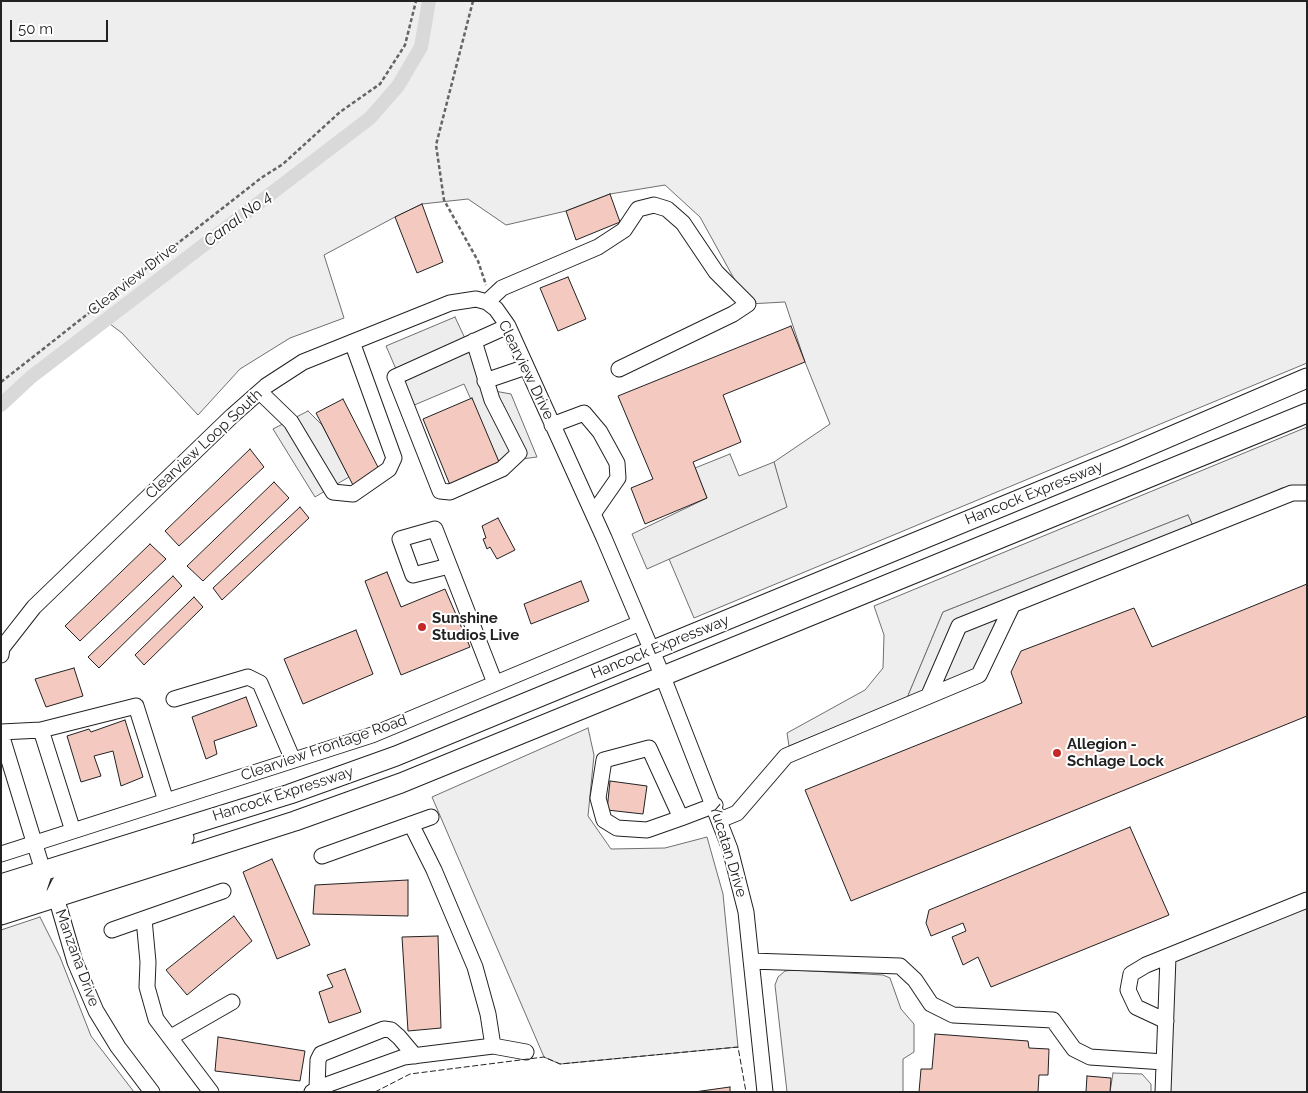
<!DOCTYPE html>
<style>
body{margin:0}
#map{position:relative;width:1308px;height:1093px;overflow:hidden;background:#fff;font-family:Raleway,sans-serif}
canvas{display:block}
.frame{position:absolute;inset:0;border:2px solid #222;pointer-events:none}
.scale{position:absolute;left:10px;top:20px;width:98px;height:22px;box-sizing:border-box;border:2px solid #222;border-top:0;padding-left:6px;font-size:15px;line-height:18px;white-space:nowrap;color:#222;-webkit-text-stroke:4px #fff;paint-order:stroke}
</style>
<div id="map">
<canvas width="1308" height="1093"></canvas>
<div class="frame"></div>
<div class="scale">50 m</div>
</div>
<script>
const ctx = document.querySelector('canvas').getContext('2d');
ctx.lineJoin = 'round';
function fillPath(path, color) {
  ctx.fillStyle = color;
  ctx.fill(path, 'evenodd');
}
function shape(rows) {
  const path = new Path2D();
  for (const r of rows) {
    path.moveTo(r[0], r[1]);
    for (let i = 2; i < r.length; i += 2) path.lineTo(r[i], r[i + 1]);
  }
  return path;
}
function trace(path, color, width, dash) {
  ctx.strokeStyle = color;
  ctx.lineWidth = width;
  ctx.lineCap = dash ? 'butt' : 'round';
  ctx.setLineDash(dash || []);
  ctx.stroke(path);
}
function write(font, color, halo, rows, align = 'center') {
  ctx.font = font + ' Raleway,sans-serif';
  ctx.lineWidth = 4;
  ctx.setLineDash([]);
  ctx.textBaseline = 'middle';
  ctx.strokeStyle = halo;
  ctx.fillStyle = color;
  for (const [text, x, y, turn = 0] of rows) {
    ctx.save();
    ctx.translate(x, y);
    ctx.rotate((+turn || 0) * Math.PI / 180);
    ctx.textAlign = isNaN(turn) ? turn : align;
    if (halo) ctx.strokeText(text, 0, 0);
    ctx.fillText(text, 0, 0);
    ctx.restore();
  }
}
const green = shape([
 [1,1,429,1,426,24,430,1,1307,1,1307,363,694,618,669,559,786,507,774,462,830,424,805,362,785,302,748,304,700,217,665,185,610,194,566,211,506,225,468,199,422,204,395,217,324,255,344,318,290,338,240,369,198,415,122,333,106,321,1,405,1,1],
 [1307,427,1307,485,1282,488,1194,528,1188,515,943,612,907,698,789,746,787,733,865,690,883,668,884,635,874,606,1307,427],
 [588,728,594,755,588,816,611,849,665,848,707,837,723,894,738,1047,560,1064,544,1057,432,797,588,728],
 [40,917,60,957,91,1036,134,1092,1,1092,1,930,40,917],
 [794,970,883,975,890,978,901,1009,914,1024,914,1052,903,1059,903,1092,787,1092,775,985,778,977,785,971,794,970],
 [1113,1073,1142,1074,1151,1084,1151,1092,1110,1092,1113,1073]
]);
fillPath(green, '#eee');
trace(green, '#6f6f6f', 1);
const parking = shape([
 [455,317,489,390,511,394,537,457,499,462,464,384,412,406,386,346,455,317],
 [308,411,322,425,349,477,315,497,273,429,308,411],
 [730,454,739,476,774,462,787,507,647,569,632,534,707,498,695,468,730,454],
 [1188,515,1194,528,1005,608,977,669,907,698,943,612,1188,515],
 [1307,900,1307,1092,1163,1092,1168,957,1307,900]
]);
fillPath(parking, '#ededed');
trace(parking, '#6f6f6f', 1);
trace(shape([
 [1,405,31,377,370,118,398,86,421,47,429,1]
]), '#d9d9d9', 14);
const building = shape([
 [610,194,620,222,576,240,566,211,610,194],
 [422,204,443,262,417,273,395,217,422,204],
 [568,277,586,319,558,331,540,288,568,277],
 [791,326,805,362,723,395,741,442,693,462,707,498,645,524,631,488,653,479,618,396,791,326],
 [472,398,499,462,450,485,423,419,472,398],
 [343,399,381,473,355,489,316,413,343,399],
 [250,449,264,467,179,546,165,531,250,449],
 [274,482,289,498,203,581,187,566,274,482],
 [300,507,309,518,222,600,213,588,300,507],
 [498,518,515,550,497,559,490,547,487,549,483,539,486,538,482,526,498,518],
 [150,544,166,559,80,641,65,626,150,544],
 [387,572,401,607,445,589,470,647,401,675,365,581,387,572],
 [173,576,182,586,99,668,88,657,173,576],
 [581,581,589,601,531,624,524,604,581,581],
 [1307,584,1307,716,851,901,805,790,1022,703,1011,672,1021,651,1134,608,1152,647,1307,584],
 [194,597,203,607,144,665,135,655,194,597],
 [356,630,373,674,303,704,284,659,356,630],
 [74,668,83,696,46,707,35,679,74,668],
 [246,697,257,726,214,741,217,754,206,759,192,717,246,697],
 [125,720,143,777,121,786,113,751,94,756,101,776,81,782,67,736,89,729,91,732,125,720],
 [610,781,647,786,643,814,607,810,610,781],
 [1130,827,1169,915,991,987,978,957,963,965,952,937,966,931,963,923,931,936,926,923,929,910,1130,827],
 [272,859,310,945,277,959,243,872,272,859],
 [408,880,408,916,313,914,315,885,408,880],
 [234,916,252,941,187,995,166,970,234,916],
 [438,936,441,1028,408,1031,402,937,438,936],
 [345,969,361,1012,329,1023,319,992,333,987,327,975,345,969],
 [935,1034,1028,1041,1029,1048,1049,1049,1048,1075,1039,1075,1038,1092,919,1092,921,1069,932,1069,935,1034],
 [218,1037,305,1051,300,1081,215,1071,218,1037],
 [1087,1076,1111,1078,1110,1092,1086,1092,1087,1076],
 [730,1087,730,1092,694,1092,730,1087]
]);
fillPath(building, '#f3c9c0');
trace(building, '#222', 1);
const minor = shape([
 [487,302,502,288,598,247,624,230,638,209,654,205,667,209,683,223,716,272,748,304,733,314,619,369],
 [474,341,492,400,519,453,502,469,450,492,440,491,395,377,508,326],
 [485,381,526,367],
 [260,392,291,422,333,492,353,494,389,469,394,458,352,342],
 [552,425,584,413,600,432,617,463,618,478,593,514],
 [449,566,413,575,400,539,435,529,495,683],
 [1,655,2,648,34,607,232,416,266,386,303,362,450,303,476,299,487,302,496,309,508,326,604,538,663,677,730,849,746,912,765,1092],
 [929,695,959,626,1292,493,1307,493],
 [174,699,248,677,260,683,293,760],
 [41,730,136,706,166,801],
 [1,732,41,730,73,831],
 [1,734,43,871],
 [681,818,649,748,604,760,598,798,604,820,617,828,647,830,681,818,715,805],
 [720,820,737,813,786,756,979,675,1012,606],
 [1,854,372,735,640,623],
 [322,856,431,817],
 [56,897,75,962,96,1011,118,1047,152,1092],
 [144,919,148,962,147,987,156,1019,211,1092],
 [112,930,223,891],
 [751,961,900,966,915,980,931,1004,953,1015,1053,1020,1074,1049,1090,1057,1164,1062],
 [1166,1021,1136,1007,1128,990,1131,974,1146,965,1307,900],
 [171,1037,232,1002],
 [493,1046,526,1052],
 [317,1089,318,1060,321,1054,384,1029,391,1030,399,1037,415,1056],
 [312,1092,329,1084,404,1057,493,1046,488,1014,475,967,434,870,411,824],
 [1163,1092,1168,957]
]);
const major = shape([
 [1,884,290,794,396,756,1125,456,1307,378],
 [56,894,61,884,70,879,184,838],
 [1,901,38,886,43,871],
 [1,915,295,821,401,783,1307,413]
]);
trace(minor, '#222', 17);
trace(major, '#222', 21);
trace(shape([
 [473,1,436,145,444,200,478,261,486,285],
 [1,382,261,178,283,164,340,112,380,84,405,45,416,1]
]), '#646464', 2.5, [4, 2.5]);
trace(minor, '#fff', 15);
trace(major, '#fff', 19);
trace(shape([
 [375,1092,410,1074,544,1057,560,1064,738,1047,746,1092]
]), '#222', 1, [6, 2.5]);
for (const [x, y, r, color] of [
 [422,627,5,"#c62828"],
 [1057,753,5,"#c62828"]
]) {
  const dot = new Path2D();
  dot.arc(x, y, r, 0, 2 * Math.PI);
  ctx.fillStyle = color;
  ctx.fill(dot);
  trace(dot, '#fff', 2);
}
write('15px', '#222', '#fff', [
 ["Clearview Drive",133,279,-38],
 ["Clearview Drive",526,370,64],
 ["Clearview Loop South",204,444,-43],
 ["Hancock Expressway",1034,493,-22],
 ["Hancock Expressway",660,647,-22],
 ["Clearview Frontage Road",324,748,-19],
 ["Hancock Expressway",283,794,-18],
 ["Yucatan Drive",728,851,73],
 ["Manzana Drive",77,958,70]
]);
write('bold 15px', '#222', '#fff', [
 ["Sunshine",432,618],
 ["Studios Live",432,635],
 ["Allegion -",1067,744],
 ["Schlage Lock",1067,761]
], 'left');
write('italic 16px', '#222', '#fff', [
 ["Canal No 4",238,219,-37]
]);
</script>
